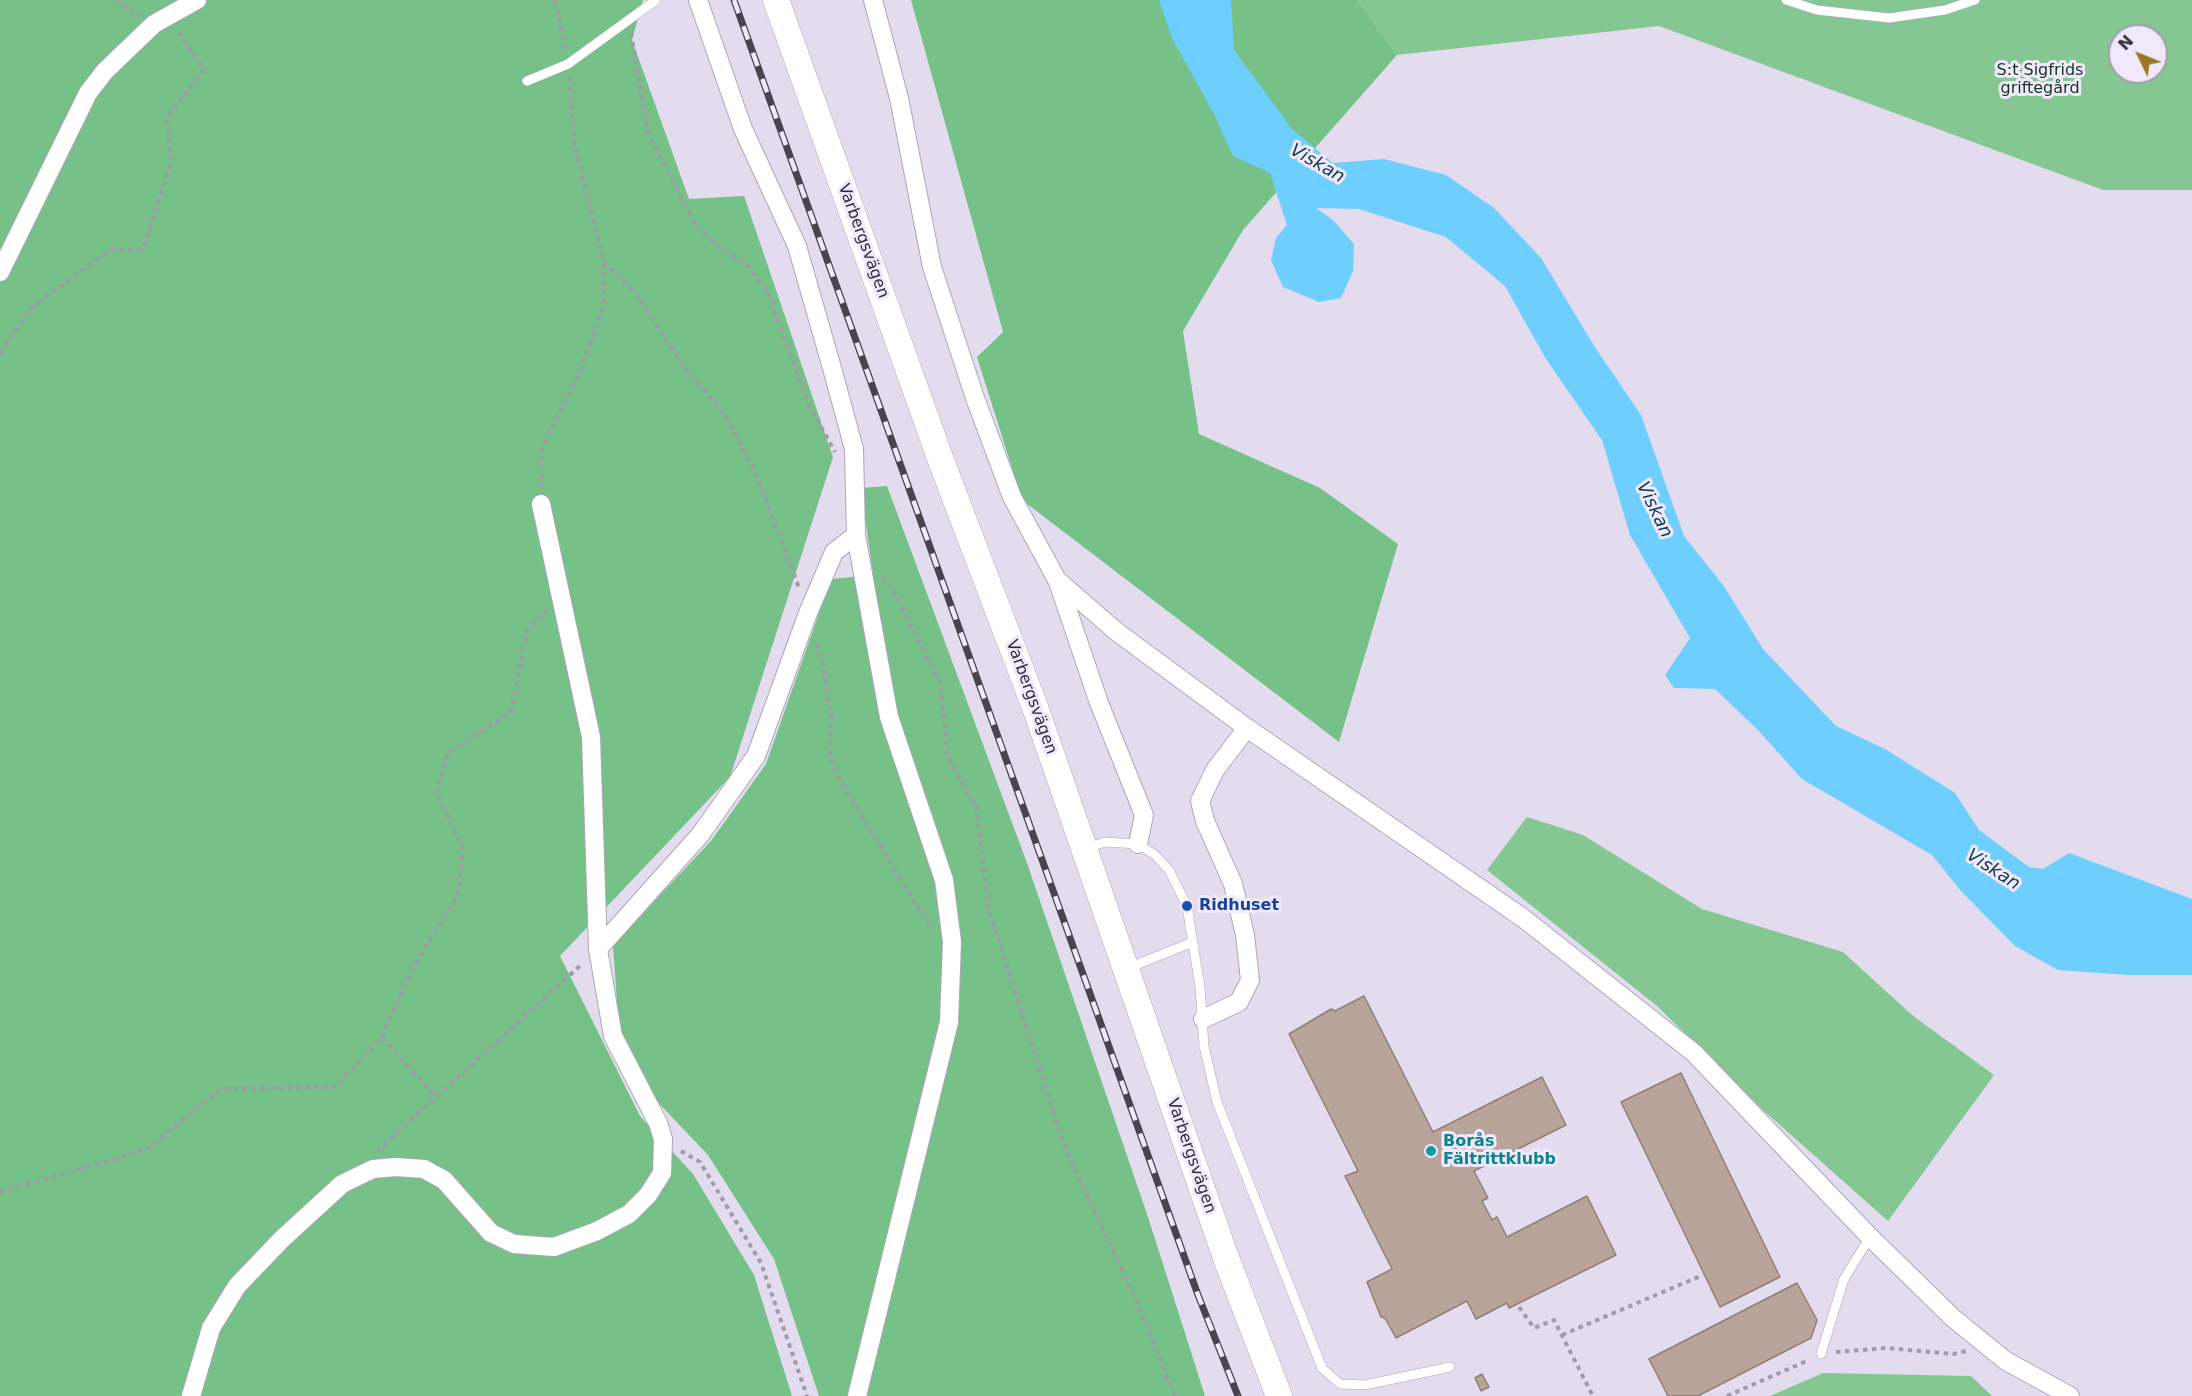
<!DOCTYPE html>
<meta charset="utf-8">
<style>
body{margin:0}
#map{position:relative;width:2192px;height:1396px;overflow:hidden;background:#e3dcef;font-family:"DejaVu Sans",sans-serif}
canvas{display:block}
.north{position:absolute;left:2108px;top:24px;width:60px;height:60px;box-sizing:border-box;background:#f0e9fc;border:2px solid #a49eac;border-radius:50%;rotate:313deg;font-size:16px;font-weight:700;line-height:24px;text-align:center;color:#312e35}
.north::after{content:'';display:block;margin:auto;width:21px;height:27px;background:#9b7722;clip-path:polygon(50% 0,100% 100%,50% 72%,0 100%)}
</style>
<div id="map">
<canvas width="2192" height="1396"></canvas>
<div class="north">N</div>
</div>
<script>
const ctx = document.querySelector('canvas').getContext('2d');
ctx.lineJoin = 'round';
function fillPath(path, color) {
  ctx.fillStyle = color;
  ctx.fill(path, 'evenodd');
}
function shape(rows) {
  const path = new Path2D();
  for (const r of rows) {
    path.moveTo(r[0], r[1]);
    for (let i = 2; i < r.length; i += 2) path.lineTo(r[i], r[i + 1]);
  }
  return path;
}
function trace(path, color, width, dash) {
  ctx.strokeStyle = color;
  ctx.lineWidth = width;
  ctx.lineCap = dash ? 'butt' : 'round';
  ctx.setLineDash(dash || []);
  ctx.stroke(path);
}
function write(font, color, halo, rows, align = 'center') {
  ctx.font = font + ' "DejaVu Sans",sans-serif';
  ctx.lineWidth = 6;
  ctx.setLineDash([]);
  ctx.textBaseline = 'middle';
  ctx.strokeStyle = halo;
  ctx.fillStyle = color;
  for (const [text, x, y, turn = 0] of rows) {
    ctx.save();
    ctx.translate(x, y);
    ctx.rotate((+turn || 0) * Math.PI / 180);
    ctx.textAlign = isNaN(turn) ? turn : align;
    if (halo) ctx.strokeText(text, 0, 0);
    ctx.fillText(text, 0, 0);
    ctx.restore();
  }
}
fillPath(shape([
 [1357,0,2192,0,2192,190,2103,190,1659,26,1397,55],
 [2120,36,2156,36,2156,72,2120,72],
 [1527,817,1583,835,1702,909,1843,952,1912,1015,1994,1075,1888,1221,1763,1110,1657,1006,1487,870],
 [1823,1373,1971,1376,1992,1396,1770,1396]
]), '#84c793');
fillPath(shape([
 [0,0,643,0,632,40,689,199,744,196,833,457,730,777,560,956,640,1116,693,1174,754,1275,792,1396,0,1396],
 [911,0,1357,0,1397,55,1243,230,1183,331,1199,434,1320,488,1398,544,1339,742,1022,500,977,357,1003,332],
 [887,486,1027,863,1148,1217,1205,1396,819,1396,774,1259,708,1155,649,1093,619,1032,613,945,711,841,766,764,831,579,873,575,861,488]
]), '#75c188');
fillPath(shape([
 [1159,0,1231,0,1234,50,1292,129,1333,163,1384,159,1446,175,1494,208,1541,258,1596,349,1641,415,1684,536,1723,585,1763,649,1836,726,1885,749,1955,793,1979,830,2029,867,2043,869,2069,853,2192,899,2192,975,2127,975,2058,970,2015,946,1961,891,1932,855,1802,779,1758,730,1715,689,1674,688,1665,675,1690,638,1630,535,1602,440,1546,359,1505,286,1446,237,1359,209,1316,208,1333,220,1354,244,1353,271,1341,298,1319,302,1283,287,1271,260,1276,238,1287,225,1270,173,1233,156,1215,116,1172,38]
]), '#6ecefd');
const building = shape([
 [1364,996,1433,1132,1542,1077,1566,1125,1474,1171,1488,1198,1482,1201,1492,1220,1497,1217,1507,1237,1587,1196,1616,1255,1509,1308,1507,1303,1476,1319,1467,1301,1396,1338,1385,1318,1381,1317,1367,1282,1392,1269,1345,1176,1358,1171,1289,1034,1331,1009,1335,1011,1364,996],
 [1681,1073,1780,1277,1720,1307,1621,1102,1681,1073],
 [1797,1283,1817,1320,1811,1338,1698,1396,1668,1396,1649,1359,1797,1283],
 [1482,1374,1489,1387,1481,1391,1475,1378,1482,1374]
]);
fillPath(building, '#b8a49b');
trace(building, '#917e76', 1.5);
const lane = shape([
 [1786,0,1817,10,1889,18,1945,10,1975,0],
 [527,81,568,64,656,0],
 [1086,848,1105,842,1138,844,1155,855,1169,870,1187,906,1200,987,1204,1046,1217,1102,1322,1368,1340,1384,1365,1385,1450,1367],
 [1128,968,1193,942],
 [1821,1354,1844,1279,1870,1237]
]);
const street = shape([
 [698,0,743,129,797,246,832,368,854,449,856,535,889,717,944,880,952,942,949,1022,857,1396],
 [873,0,899,98,932,267,975,398,1012,497,1057,580,1117,632,1247,728],
 [0,272,88,93,105,71,154,24,197,0],
 [541,504,591,737,598,949],
 [1058,582,1099,703,1144,815,1138,844],
 [1203,1019,1239,1002,1250,980,1245,935,1233,884,1205,821,1200,801,1215,770,1247,728,1523,918,1694,1053,1870,1237,1953,1318,2006,1361,2070,1396],
 [191,1396,211,1328,237,1286,282,1239,342,1184,373,1169,396,1167,424,1169,444,1180,491,1233,514,1244,554,1247,597,1231,629,1214,648,1195,662,1173,663,1139,658,1123,613,1036,598,949,700,835,756,756,808,613,834,552,856,535]
]);
const secondary = shape([
 [776,0,943,466,1035,707,1226,1258,1279,1396]
]);
trace(lane, '#ada6b8', 10);
trace(street, '#ada6b8', 20);
trace(secondary, '#ada6b8', 27);
trace(shape([
 [115,0,140,16],
 [555,0,565,49],
 [631,33,648,133,696,226,723,250,745,263,767,290,809,405,835,452],
 [604,262,634,291,682,364,728,419,758,478,799,588],
 [0,353,31,308,110,250,143,249,171,163,167,117,204,70,180,34,177,32],
 [541,488,542,448,580,371,604,305,604,262,575,147,569,77],
 [882,577,892,587,940,682,948,757,976,807,989,910,1065,1148,1139,1307,1175,1396],
 [817,644,824,668,831,717,830,756,840,780,926,921,933,926],
 [381,1037,414,965,458,896,463,847,436,792,448,753,511,712,527,631,546,611],
 [377,1151,582,964],
 [681,1151,700,1162,761,1263,807,1396],
 [0,1192,146,1150,221,1089,336,1087,381,1037,435,1096],
 [1519,1307,1534,1328,1554,1320,1593,1396],
 [1562,1335,1703,1275],
 [1836,1352,1887,1348,1953,1354,1966,1351],
 [1727,1396,1809,1360]
]), '#a09ba9', 4, [4.5, 4.5]);
trace(lane, '#fff', 9);
trace(street, '#fff', 18);
trace(secondary, '#fff', 26);
const rail = shape([
 [734,0,1198,1295,1238,1396]
]);
trace(rail, '#48444d', 7);
trace(rail, '#f0e9fc', 4.5, [14]);
for (const [x, y, r, color] of [
 [1187,906,6,"#1a4fb4"],
 [1431,1151,6,"#0f9aa8"]
]) {
  const dot = new Path2D();
  dot.arc(x, y, r, 0, 2 * Math.PI);
  ctx.fillStyle = color;
  ctx.fill(dot);
  trace(dot, '#f0e9fc', 2);
}
write('16px', '#14351d', '#f0e9fc', [
 ["S:t Sigfrids",2040,71],
 ["griftegård",2040,89]
]);
write('16px', '#312e35', '#f0e9fc', [
 ["Varbergsvägen",863,241,70],
 ["Varbergsvägen",1031,697,70],
 ["Varbergsvägen",1191,1156,71]
]);
write('bold 16px', '#164399', '#f0e9fc', [
 ["Ridhuset",1199,906]
], 'left');
write('bold 16px', '#0d838f', '#f0e9fc', [
 ["Borås",1443,1142],
 ["Fältrittklubb",1443,1160]
], 'left');
write('italic 18px', '#113c4f', '#f0e9fc', [
 ["Viskan",1317,164,30],
 ["Viskan",1654,510,64],
 ["Viskan",1993,870,33]
]);
</script>
